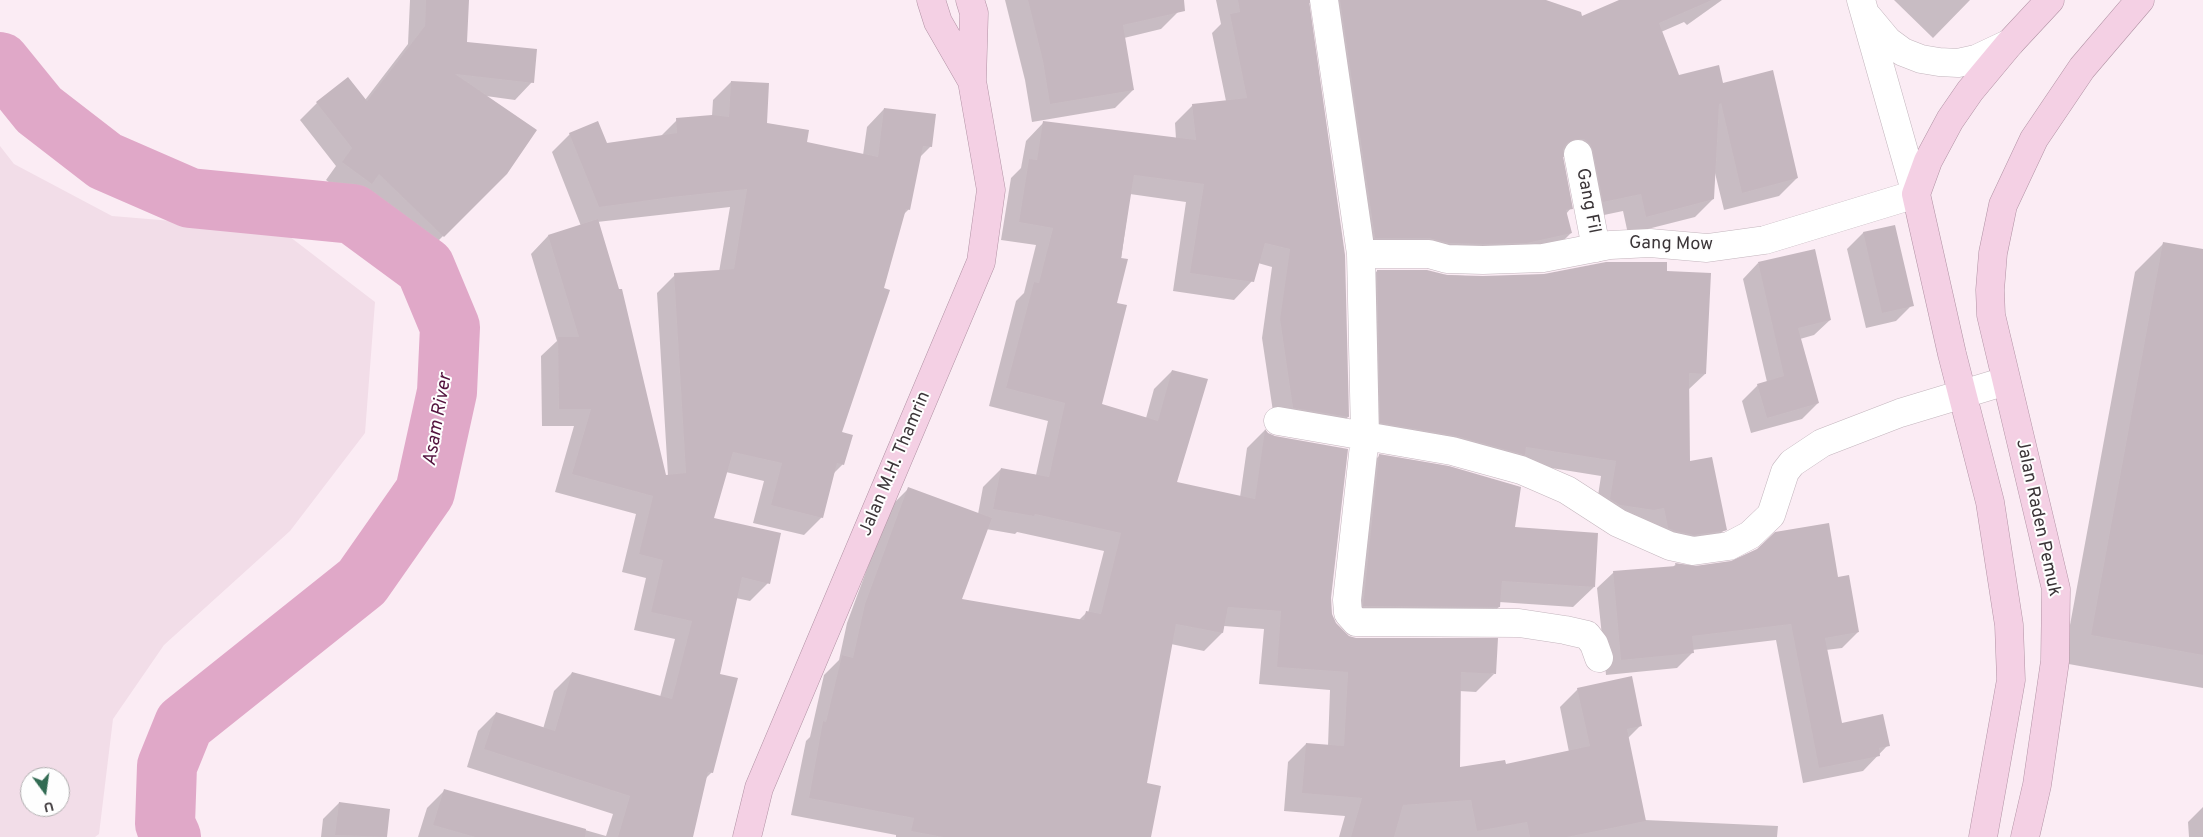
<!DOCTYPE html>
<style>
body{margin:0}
#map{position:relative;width:2203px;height:837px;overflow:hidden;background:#fbecf4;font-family:Overpass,sans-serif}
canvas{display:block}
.north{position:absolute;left:20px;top:767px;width:50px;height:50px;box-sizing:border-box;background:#fefefe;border:1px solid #b0aeaf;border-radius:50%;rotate:166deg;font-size:14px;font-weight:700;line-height:20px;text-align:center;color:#3b3538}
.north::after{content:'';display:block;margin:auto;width:18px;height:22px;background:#326b53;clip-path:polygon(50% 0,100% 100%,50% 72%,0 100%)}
</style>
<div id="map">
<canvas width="2203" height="837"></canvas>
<div class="north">U</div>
</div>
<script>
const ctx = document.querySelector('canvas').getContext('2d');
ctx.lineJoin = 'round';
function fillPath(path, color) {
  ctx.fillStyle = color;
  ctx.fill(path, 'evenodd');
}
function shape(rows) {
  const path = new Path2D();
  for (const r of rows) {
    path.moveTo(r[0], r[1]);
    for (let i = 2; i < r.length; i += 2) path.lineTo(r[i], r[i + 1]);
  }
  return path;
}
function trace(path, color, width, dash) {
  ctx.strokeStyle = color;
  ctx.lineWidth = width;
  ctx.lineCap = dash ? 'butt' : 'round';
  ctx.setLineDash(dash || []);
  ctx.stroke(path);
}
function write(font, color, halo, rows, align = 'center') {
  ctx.font = font + ' Overpass,sans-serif';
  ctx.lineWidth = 4;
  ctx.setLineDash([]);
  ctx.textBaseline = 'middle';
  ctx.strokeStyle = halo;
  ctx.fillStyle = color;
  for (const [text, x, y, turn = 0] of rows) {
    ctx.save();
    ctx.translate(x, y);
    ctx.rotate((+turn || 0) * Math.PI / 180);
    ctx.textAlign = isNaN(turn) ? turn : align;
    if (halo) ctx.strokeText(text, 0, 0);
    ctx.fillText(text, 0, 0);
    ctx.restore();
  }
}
fillPath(shape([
 [0,146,14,164,112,216,281,230,375,302,365,433,290,531,164,645,113,719,99,834,95,837,0,837],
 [30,777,60,777,60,807,30,807]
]), '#f2dde8');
fillPath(shape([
 [410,0,468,0,465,43,532,82,515,100,486,96,506,173,426,253,363,192,354,200,326,180,336,166,300,120,317,103,348,78,365,100,408,44],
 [1005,0,1176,0,1179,11,1161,29,1124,38,1133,90,1115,108,1032,122,1025,80],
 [1216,0,1542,0,1582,18,1622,0,1722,0,1687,25,1684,22,1661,32,1678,76,1722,85,1797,178,1779,196,1724,210,1715,173,1713,199,1695,217,1628,234,1623,211,1585,219,1565,157,1561,157,1571,208,1566,214,1571,233,1553,251,1357,256,1312,3,1307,3,1344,255,1348,417,1330,435,1275,425,1262,338,1272,267,1258,263,1252,281,1234,300,1173,291,1186,202,1130,194,1101,405,1146,418,1154,389,1172,371,1176,483,1240,497,1247,448,1265,430,1330,598,1331,614,1335,624,1349,637,1494,674,1476,692,1459,691,1459,769,1505,766,1569,752,1560,707,1578,689,1641,725,1628,738,1645,820,1778,826,1777,837,1339,837,1345,816,1284,811,1288,762,1306,744,1328,746,1330,690,1259,684,1264,629,1224,626,1222,633,1204,651,1171,644,1146,784,1149,837,896,837,896,835,791,815,806,741,810,737,824,675,839,660,847,623,890,507,908,489,978,514,983,487,1001,469,1036,475,1048,421,989,406,1016,301,1024,293,1036,245,1001,240,1011,178,1021,168,1026,141,1044,122,1176,139,1175,123,1193,105,1226,101,1212,33,1221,24],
 [986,529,1015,534,1017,532,1104,551,1088,613,1086,613,1079,620,960,600],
 [1894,0,1970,0,1933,38],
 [731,82,766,124,806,143,863,155,867,127,884,109,931,146,919,158,909,209,903,215,841,433,843,464,832,475,822,517,804,535,753,523,764,481,726,472,713,519,768,583,750,601,736,598,718,675,712,772,705,779,691,837,418,837,427,808,445,790,606,836,613,814,467,767,478,731,496,713,543,729,554,691,572,673,660,697,675,639,634,630,646,578,622,572,636,514,555,492,574,426,542,426,541,356,557,341,531,254,548,236,581,226,552,152,570,134,606,144,660,137,677,120,712,116,713,100],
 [730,207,719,272,675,275,657,293,668,476,665,477,618,291,597,222],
 [1894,227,1912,305,1896,321,1866,328,1847,249,1863,233],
 [2164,243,2203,250,2203,688,2063,663,2135,272],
 [1758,263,1830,320,1814,335,1800,339,1818,403,1802,419,1751,433,1742,401,1758,385,1767,382,1743,279],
 [1377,271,1484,277,1666,272,1705,374,1688,390,1689,463,1725,529,1710,545,1595,515,1601,476,1365,438,1362,287],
 [1379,456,1514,528,1594,587,1573,607,1499,602,1499,607,1478,627,1343,626,1359,476],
 [1676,564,1837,578,1858,632,1842,648,1826,650,1841,725,1888,745,1863,771,1803,783,1776,640,1692,650,1693,652,1677,668,1606,675,1597,588,1613,573,1673,567],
 [339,803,389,810,386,837,321,837,323,819],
 [2203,807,2203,837,2189,837,2188,822]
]), '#0003');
trace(shape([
 [0,62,39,110,105,161,190,198,353,214,425,267,450,327,447,392,425,492,362,582,184,724,167,766,165,824,171,837]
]), '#e0a8c8', 60);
fillPath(shape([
 [426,0,469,0,467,42,537,49,534,83,455,74,537,130,507,174,444,237,379,174,372,184,342,162,352,148,316,102,348,77,367,101,425,26],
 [1028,0,1184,0,1185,11,1123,25,1134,90,1050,104,1043,61],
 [1238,0,1309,0,1345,255,1349,417,1293,408,1280,319,1290,249,1265,243,1254,282,1190,273,1204,184,1134,175,1121,258,1128,259,1117,303,1127,305,1102,404,1158,421,1172,370,1208,379,1177,482,1255,499,1265,429,1268,433,1275,436,1348,449,1331,598,1332,614,1336,623,1349,636,1356,638,1498,638,1496,674,1461,672,1460,767,1505,760,1506,764,1590,746,1577,688,1632,676,1642,726,1627,729,1646,821,1567,837,1530,837,1527,822,1477,831,1471,800,1403,805,1394,837,1351,837,1362,798,1302,793,1306,743,1344,746,1348,672,1277,667,1281,611,1228,607,1223,633,1176,624,1147,783,1161,786,1151,837,943,837,911,831,914,818,809,798,823,721,826,722,842,655,853,658,865,604,908,487,992,518,962,599,1084,620,1086,611,1101,614,1121,533,1035,514,1034,516,993,509,1001,468,1049,477,1065,403,1006,388,1034,282,1039,283,1053,228,1019,222,1029,159,1037,160,1043,121,1196,140,1192,104,1247,98,1230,14,1240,12],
 [1340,0,1546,0,1581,12,1582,16,1619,0,1712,0,1659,23,1679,75,1719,65,1723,83,1773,70,1798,178,1742,193,1721,103,1719,104,1714,199,1646,217,1641,194,1603,202,1593,151,1590,144,1584,139,1576,139,1567,143,1563,149,1563,156,1573,209,1566,210,1572,233,1527,243,1483,244,1449,243,1429,238,1375,238],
 [731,81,769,83,767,123,809,130,807,142,878,157,884,108,936,114,932,147,923,146,910,210,906,209,884,288,890,290,842,432,853,435,844,465,837,463,823,518,771,505,782,463,733,452,714,518,781,533,770,584,742,577,720,674,738,678,713,773,708,772,693,837,618,837,630,796,484,749,496,712,555,731,572,672,672,699,692,621,651,612,663,560,639,554,653,496,572,474,591,409,559,409,558,337,579,337,548,235,598,219,619,289,622,289,666,475,686,473,674,273,734,269,747,189,672,197,599,207,569,133,598,121,607,143,677,133,676,118,712,115,729,117],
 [1895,225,1914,306,1882,313,1863,232],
 [2163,242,2203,249,2203,655,2091,635],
 [1815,249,1831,320,1798,328,1819,403,1767,418,1757,384,1784,376,1758,262],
 [1606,262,1667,262,1667,271,1711,273,1706,374,1689,373,1690,461,1712,457,1727,530,1724,531,1694,535,1675,531,1668,528,1664,508,1654,510,1620,505,1610,499,1616,461,1526,447,1525,455,1456,436,1380,423,1377,270,1427,270,1447,275,1483,276,1544,274],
 [1379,454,1449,466,1521,487,1515,527,1598,533,1595,587,1502,581,1500,607,1363,606],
 [1829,523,1838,577,1849,575,1859,632,1825,638,1842,723,1883,714,1890,746,1879,748,1880,756,1819,768,1791,624,1692,636,1694,653,1621,660,1613,571,1676,566,1675,563,1695,566,1731,561,1757,549,1775,532],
 [444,789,586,829,585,837,475,837,433,825],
 [339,802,390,809,387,837,335,835]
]), '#c5b7bf');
const minor = shape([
 [1324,0,1361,254,1365,436,1347,600,1348,613,1356,622,1519,623,1565,630,1587,635,1594,644,1599,658],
 [1578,154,1596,248],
 [1361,254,1429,254,1447,259,1483,260,1543,258,1610,245,1650,243,1707,248,1765,240,1916,194],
 [1278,421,1452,451,1521,470,1567,490,1618,523,1670,546,1693,551,1729,546,1750,535,1771,515,1785,472,1792,463,1822,443,1900,413,2006,381]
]);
const secondary = shape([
 [1861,0,1916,194],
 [1868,17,1888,41,1903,52,1921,59,1939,62,1958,63,1976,59,2010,43]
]);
const trunk = shape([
 [931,0,938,22,972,81],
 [747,837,759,788,981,262,991,190,972,81,974,13,970,0],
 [1983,837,2011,680,2009,625,1990,502,1952,354,1916,194,1928,161,1950,120,1970,91,2010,43,2050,0],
 [2025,837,2037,785,2055,661,2056,589,1991,315,1990,290,1993,253,2003,205,2034,139,2082,68,2140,0]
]);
trace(minor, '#c3b5bd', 29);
trace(secondary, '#c3b5bd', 29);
trace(trunk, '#b192a4', 29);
trace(minor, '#fff', 28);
trace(secondary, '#fff', 28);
trace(trunk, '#f4d0e4', 28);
write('18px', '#3b3538', '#fefefe', [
 ["Gang Fil",1587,201,79],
 ["Gang Mow",1671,245,1],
 ["Jalan M.H. Thamrin",896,464,-67],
 ["Jalan Raden Pemuk",2037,518,78]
]);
write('italic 19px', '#54133f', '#fefefe', [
 ["Asam River",439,420,-80]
]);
</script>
